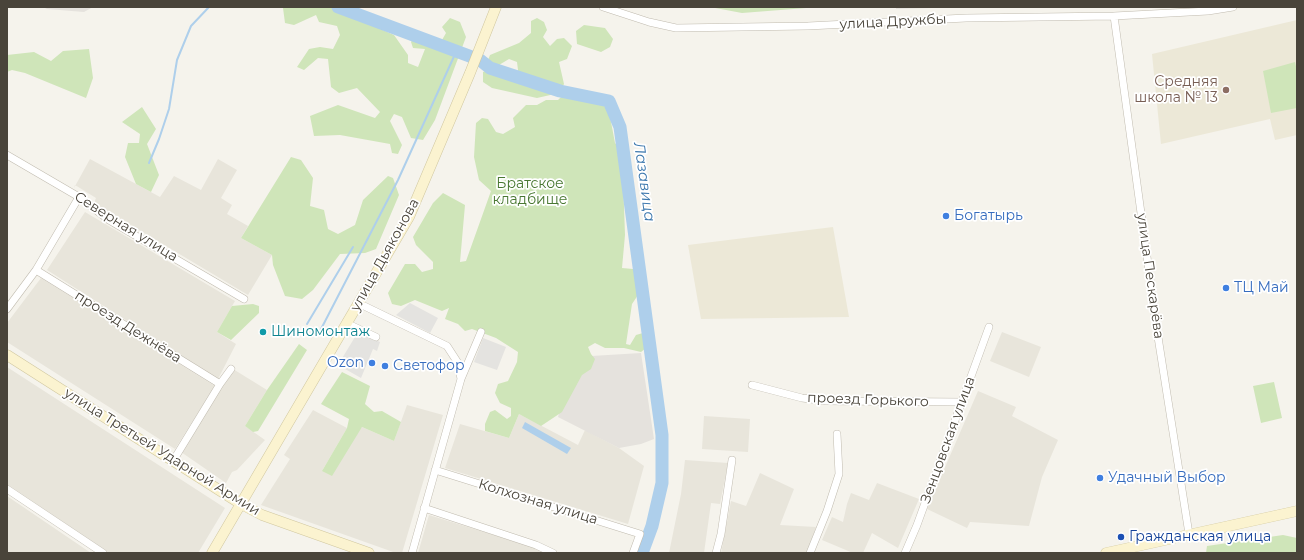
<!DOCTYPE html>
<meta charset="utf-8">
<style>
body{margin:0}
#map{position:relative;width:1304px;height:560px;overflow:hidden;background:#f5f3ec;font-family:Montserrat,sans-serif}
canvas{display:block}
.frame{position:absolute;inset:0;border:8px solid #49443a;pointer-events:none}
</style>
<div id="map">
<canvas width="1304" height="560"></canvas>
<div class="frame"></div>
</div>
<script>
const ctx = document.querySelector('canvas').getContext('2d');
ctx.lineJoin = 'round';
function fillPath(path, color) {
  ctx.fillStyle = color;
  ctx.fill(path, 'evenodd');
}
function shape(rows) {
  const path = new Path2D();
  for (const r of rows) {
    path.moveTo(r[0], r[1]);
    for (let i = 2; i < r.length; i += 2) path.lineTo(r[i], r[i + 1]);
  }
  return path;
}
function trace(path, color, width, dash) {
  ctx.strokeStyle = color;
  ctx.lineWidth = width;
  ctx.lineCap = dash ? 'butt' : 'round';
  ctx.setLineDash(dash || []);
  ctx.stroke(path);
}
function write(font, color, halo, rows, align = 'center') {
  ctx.font = font + ' Montserrat,sans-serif';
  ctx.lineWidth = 3.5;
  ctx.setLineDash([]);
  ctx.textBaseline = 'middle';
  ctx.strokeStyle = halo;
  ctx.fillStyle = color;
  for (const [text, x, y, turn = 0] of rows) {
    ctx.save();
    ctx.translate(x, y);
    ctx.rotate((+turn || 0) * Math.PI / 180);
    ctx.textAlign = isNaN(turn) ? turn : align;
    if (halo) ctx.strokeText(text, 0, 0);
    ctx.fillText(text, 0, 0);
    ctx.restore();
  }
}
fillPath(shape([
 [90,159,160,197,174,176,201,190,218,159,237,170,221,198,232,205,227,214,248,226,241,238,272,255,248,295,94,203,96,198,75,185,74,188],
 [85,212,235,301,217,332,236,344,218,379,47,270],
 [41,278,215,386,175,449,7,342,7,323],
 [1002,332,1041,347,1029,377,990,361],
 [7,367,225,508,198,553,109,553,7,484],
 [233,369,267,390,245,426,265,440,237,470,232,472,226,483,181,452],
 [978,391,1016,407,1012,416,1058,440,1042,477,1029,526,970,522,967,528,927,509],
 [407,405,443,415,402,553,396,553,261,505,290,459,284,455,313,410,347,428,322,471,362,427,394,441],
 [519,414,578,445,585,430,619,448,644,466,628,524,445,468,460,424,509,438],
 [704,416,750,419,748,452,702,449],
 [685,460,728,463,720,504,711,503,704,553,669,553,681,494],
 [760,473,794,489,780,525,816,527,807,553,721,553,731,501,746,506],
 [877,483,919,499,898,548,872,533,863,553,853,553,822,540,832,517,843,522,847,504,851,493,869,500],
 [7,496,91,553,7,553],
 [429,515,533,547,546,553,418,553]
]), '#e8e5db');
fillPath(shape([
 [43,7,93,7,84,12,47,9],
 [896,7,968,7,896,9],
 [641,353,654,439,641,444,619,448,558,417,575,357]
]), '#e5e2dd');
fillPath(shape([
 [1297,20,1297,135,1275,140,1270,119,1161,144,1152,54],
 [833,227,849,317,701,319,688,245]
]), '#ece8d7');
fillPath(shape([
 [284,7,346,7,351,16,394,35,408,55,408,63,418,67,425,49,413,48,411,42,415,35,425,38,442,40,446,33,442,27,450,18,460,22,466,37,435,120,423,140,411,138,402,117,394,114,390,121,402,145,398,154,392,153,390,144,340,135,314,136,310,116,338,105,375,118,380,112,357,88,339,93,331,87,328,59,318,58,304,70,297,67,309,49,320,47,333,49,340,35,337,26,319,22,316,15,294,25,285,23,283,8],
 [710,7,819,7,742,13],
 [537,18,544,22,547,30,543,37,550,46,557,39,564,38,572,46,567,59,559,62,564,84,559,93,537,98,492,88,483,82,483,72,488,70,513,78,518,70,517,62,509,59,499,65,492,66,488,60,490,55,519,43,531,33,531,21],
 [584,25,605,28,613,39,610,47,601,52,577,44,576,31],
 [89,49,93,78,86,98,25,73,12,70,7,72,7,55,34,52,51,61,63,51],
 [1295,62,1297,71,1297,108,1271,113,1263,71],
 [564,94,572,98,584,99,595,103,608,106,615,143,622,150,625,235,622,268,633,269,638,273,638,295,632,304,626,344,630,345,636,335,643,333,647,340,646,348,641,352,624,348,605,348,595,343,588,347,591,354,595,359,591,369,582,375,562,412,541,426,519,414,509,438,485,431,485,424,490,412,495,410,507,419,511,416,511,408,500,403,495,393,498,384,508,381,517,362,518,352,496,338,472,329,465,331,458,324,445,319,449,308,442,311,415,300,401,306,392,304,388,293,405,264,415,264,422,272,433,269,433,262,416,245,413,237,433,203,443,193,465,205,460,262,466,261,491,191,479,180,474,157,476,123,482,118,488,119,496,132,503,134,515,127,513,118,526,105,537,105,546,100,558,100],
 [142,107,156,129,147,144,159,175,151,192,136,184,125,157,128,143,139,143,140,134,122,122],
 [291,157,301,160,313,178,310,206,324,210,328,229,338,234,355,225,363,200,388,176,393,178,399,195,376,249,365,253,340,254,313,290,302,299,285,296,273,265,272,255,241,238],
 [253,304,259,306,259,313,231,340,217,332,232,306],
 [299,344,307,350,258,431,253,432,245,426,267,390],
 [342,372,370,386,365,404,374,412,382,411,401,422,394,441,362,427,332,476,322,471,347,428,349,419,321,404],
 [1274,382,1282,418,1261,423,1253,386],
 [1283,535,1297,538,1297,553,1206,553,1207,546]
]), '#cfe5b9');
fillPath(shape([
 [410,303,438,318,430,333,396,315],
 [358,332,380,342,377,351,373,349,361,378,338,365],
 [483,338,506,347,497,370,474,362]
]), '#e4e3e0');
fillPath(shape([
 [525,422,571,448,567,454,522,428]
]), '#aecfeb');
trace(shape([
 [149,163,159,139,169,109,177,60,191,26,209,7],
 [307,324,353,247],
 [320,331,398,180,456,52]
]), '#aecfeb', 2);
trace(shape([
 [338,7,480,60,490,68,560,91,609,101,620,127,662,435,662,483,652,526,642,553]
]), '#aecfeb', 13);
const street = shape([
 [603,7,649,22,676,28,808,26,966,18,1114,16,1208,11,1233,7],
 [1114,16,1158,337,1189,534],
 [7,155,79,197,109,220,244,299],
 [36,270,220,384],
 [358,303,447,346,458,363,461,379],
 [7,309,36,270,79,197],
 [346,323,376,337],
 [752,385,802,398,826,401,962,402],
 [173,461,220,384,231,369],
 [435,470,640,534,633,553],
 [7,489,103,553],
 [424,508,536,545,553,553],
 [412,553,461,379,481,332],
 [716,553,721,534,732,460],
 [810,553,827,511,839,474,837,434],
 [905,553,917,525,989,327]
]);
const secondary = shape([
 [7,355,241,504,262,515,369,553],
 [212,553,409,217,470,73,496,7],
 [1106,553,1297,511]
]);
trace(street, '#c0bbaf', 8);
trace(secondary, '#d0c79f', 11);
trace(street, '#fff', 7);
trace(secondary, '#fbf3d0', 10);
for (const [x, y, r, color] of [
 [1226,90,4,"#8d6e63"],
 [946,216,4,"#3f7fe0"],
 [1226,288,4,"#3f7fe0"],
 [263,332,4,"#0f9aa8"],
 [372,363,4,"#3f7fe0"],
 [385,366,4,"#3f7fe0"],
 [1100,478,4,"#3f7fe0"],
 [1121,537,4,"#1a4fb4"]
]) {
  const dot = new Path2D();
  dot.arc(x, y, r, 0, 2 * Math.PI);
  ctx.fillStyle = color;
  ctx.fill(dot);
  trace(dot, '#fff', 1.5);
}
write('14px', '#49443a', '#fff', [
 ["улица Дружбы",893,22,-3],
 ["Северная улица",126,227,32],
 ["улица Дьяконова",385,255,-61],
 ["улица Пескарёва",1150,276,82],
 ["проезд Дежнёва",128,327,32],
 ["проезд Горького",868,400,2],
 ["Зенцовская улица",948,440,-70],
 ["улица Третьей Ударной Армии",162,452,32],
 ["Колхозная улица",538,502,17]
]);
write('14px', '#785e54', '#fff', [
 ["Средняя",1218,82],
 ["школа № 13",1218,98]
], 'right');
write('14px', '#487731', '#fff', [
 ["Братское",530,184],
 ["кладбище",530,200]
]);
write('14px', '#366cbe', '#fff', [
 ["Богатырь",954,216],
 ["ТЦ Май",1234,288],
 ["Ozon",364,363,"right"],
 ["Светофор",393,366],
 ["Удачный Выбор",1108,478]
], 'left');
write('14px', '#0d838f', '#fff', [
 ["Шиномонтаж",271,332]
], 'left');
write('14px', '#164399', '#fff', [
 ["Гражданская улица",1129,537]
], 'left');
write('italic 15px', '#3b77ad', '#fff', [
 ["Лазавица",644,182,82]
]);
</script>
